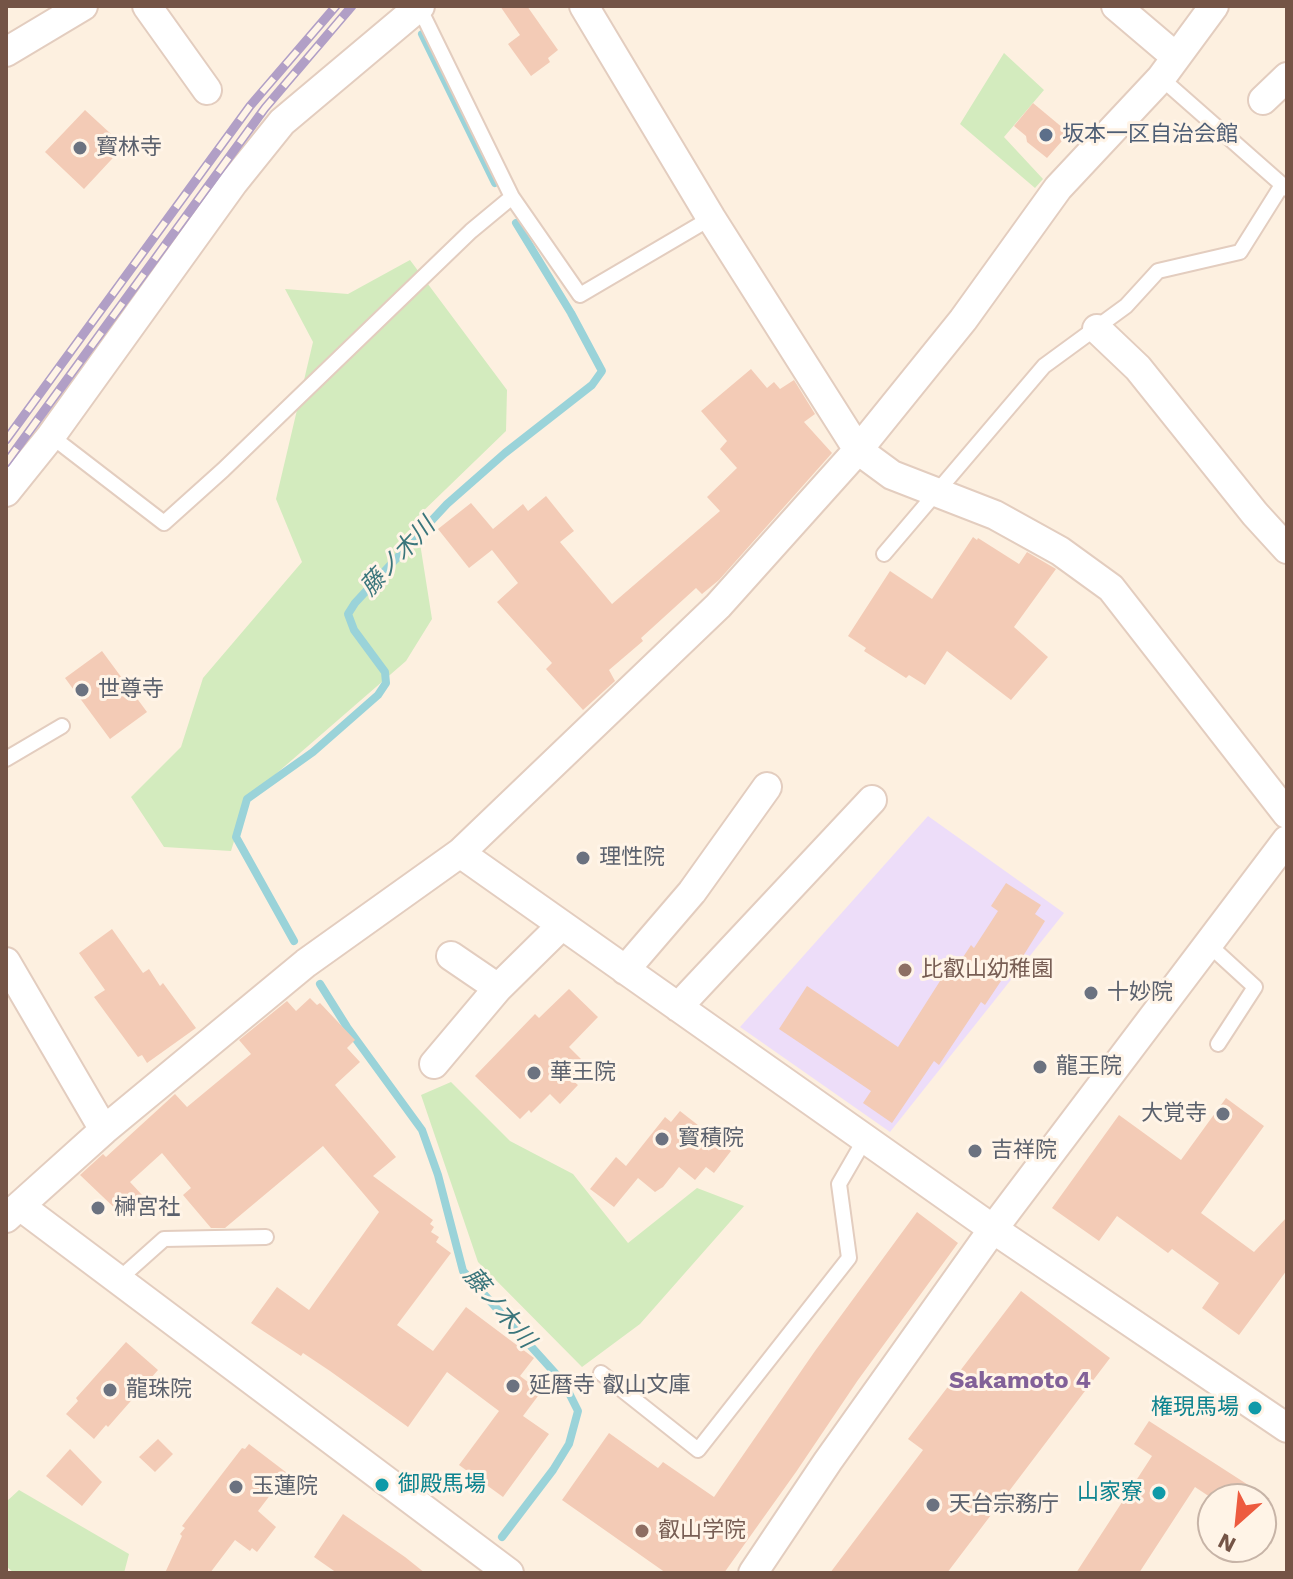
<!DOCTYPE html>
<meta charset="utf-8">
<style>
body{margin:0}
#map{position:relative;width:1293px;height:1579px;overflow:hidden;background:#fdf0e0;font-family:"Work Sans",sans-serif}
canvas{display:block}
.frame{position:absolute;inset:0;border:8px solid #745446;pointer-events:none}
.north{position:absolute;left:1197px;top:1483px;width:80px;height:80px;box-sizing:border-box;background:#fff4e7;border:2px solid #c7b4a7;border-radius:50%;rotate:207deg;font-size:22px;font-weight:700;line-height:32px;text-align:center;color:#745446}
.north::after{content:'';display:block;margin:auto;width:28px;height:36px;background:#ed5b3f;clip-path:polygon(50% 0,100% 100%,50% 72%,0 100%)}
</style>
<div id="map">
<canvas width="1293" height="1579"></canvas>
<div class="frame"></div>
<div class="north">N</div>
</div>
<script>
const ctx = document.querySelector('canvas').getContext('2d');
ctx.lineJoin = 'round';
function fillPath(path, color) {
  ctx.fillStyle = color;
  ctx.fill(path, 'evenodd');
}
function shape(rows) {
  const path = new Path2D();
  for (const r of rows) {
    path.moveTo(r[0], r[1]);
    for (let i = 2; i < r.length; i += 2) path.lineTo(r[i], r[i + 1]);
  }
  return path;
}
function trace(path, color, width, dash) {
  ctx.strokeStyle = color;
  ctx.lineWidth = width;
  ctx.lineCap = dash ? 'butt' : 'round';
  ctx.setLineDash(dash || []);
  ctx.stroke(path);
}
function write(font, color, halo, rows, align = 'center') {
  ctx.font = font + ' "Work Sans","Noto Sans JP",sans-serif';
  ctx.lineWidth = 6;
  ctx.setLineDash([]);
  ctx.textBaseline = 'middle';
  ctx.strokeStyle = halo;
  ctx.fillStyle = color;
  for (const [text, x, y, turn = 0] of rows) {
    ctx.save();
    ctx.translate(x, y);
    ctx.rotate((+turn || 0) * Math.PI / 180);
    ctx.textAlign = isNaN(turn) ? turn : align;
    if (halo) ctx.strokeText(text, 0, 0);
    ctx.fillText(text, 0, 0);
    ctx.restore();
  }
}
fillPath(shape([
 [928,816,1064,913,890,1132,740,1027]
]), '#edddf9');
fillPath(shape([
 [1004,53,1044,90,1004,137,1043,179,1035,188,960,124],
 [410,260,507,390,506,431,416,518,432,619,406,661,247,799,231,851,164,847,131,797,181,747,203,678,302,562,276,499,313,342,285,289,348,294],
 [451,1082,510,1141,573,1174,628,1243,697,1188,744,1206,640,1324,582,1367,478,1262,421,1095],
 [19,1490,129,1554,124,1573,14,1573,6,1566,6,1502]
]), '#d3ebbe');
trace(shape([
 [422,34,495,183],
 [294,941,236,837,247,799,313,752,378,695,386,683,385,672,354,630,348,614,355,603,447,504,505,453,592,385,602,371,571,313,516,223],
 [320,984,347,1027,422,1130,438,1175,463,1271,564,1383,578,1411,569,1444,553,1470,502,1537]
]), '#9ad3d9', 8);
fillPath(shape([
 [500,6,527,6,558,50,548,58,550,62,531,76,508,44,520,35],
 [1033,103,1069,133,1047,158,1027,142,1026,136,1014,126],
 [85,110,124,146,84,189,45,152],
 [751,369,767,388,774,382,780,389,794,380,815,414,804,422,832,453,719,580,702,594,696,588,641,638,643,641,609,670,615,681,583,710,546,669,552,663,497,602,518,583,492,550,469,568,438,529,471,503,493,529,523,504,528,511,546,496,574,531,560,542,612,604,720,511,707,497,737,468,720,449,727,441,701,411],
 [973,537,977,540,978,538,1019,564,1027,552,1056,569,1014,627,1048,657,1011,700,947,651,925,685,909,675,906,678,864,651,866,648,848,636,890,571,932,599],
 [102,651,147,712,110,739,65,678],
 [1006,883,1041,905,1035,914,1045,921,1015,969,1011,966,985,1005,981,1002,939,1065,934,1061,892,1123,863,1103,871,1091,779,1029,807,986,898,1047,947,970,952,974,971,945,974,948,998,911,991,906],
 [112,929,143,973,149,969,160,986,163,983,196,1028,147,1063,142,1055,138,1057,94,997,105,990,79,953],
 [569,989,598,1017,569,1047,581,1059,571,1069,576,1073,571,1079,578,1085,560,1104,550,1094,531,1113,529,1110,520,1119,475,1076,535,1014,539,1018],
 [310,998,317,1005,320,1003,355,1040,347,1048,360,1062,335,1085,396,1157,373,1176,433,1220,430,1224,434,1227,431,1232,439,1237,436,1242,451,1253,397,1325,433,1351,466,1307,534,1358,520,1376,541,1392,523,1416,549,1434,503,1497,459,1465,499,1411,447,1372,408,1427,330,1371,303,1353,301,1356,251,1323,277,1287,309,1310,379,1212,323,1146,225,1228,211,1228,183,1195,191,1188,162,1153,130,1182,144,1197,123,1216,80,1175,103,1154,106,1157,175,1094,187,1107,251,1054,239,1040,287,1001,296,1011],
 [1226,1098,1264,1126,1201,1213,1254,1252,1287,1217,1287,1270,1239,1335,1202,1308,1219,1283,1172,1249,1168,1253,1117,1216,1099,1241,1052,1208,1119,1115,1181,1160],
 [680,1111,731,1151,714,1173,706,1167,695,1180,679,1167,663,1187,655,1192,638,1178,614,1207,590,1189,616,1157,626,1166,665,1117,671,1122],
 [917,1212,958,1243,858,1380,796,1472,724,1573,666,1573,562,1500,609,1433,658,1468,663,1462,714,1497,815,1351],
 [1021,1291,1110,1358,947,1573,830,1573,923,1450,908,1439],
 [126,1342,158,1370,108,1427,106,1425,94,1439,66,1414,78,1401,76,1398],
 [1149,1421,1270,1499,1213,1499,1195,1487,1139,1573,1076,1573,1152,1456,1134,1444],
 [158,1439,173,1454,155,1472,139,1457],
 [249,1444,287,1473,258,1511,276,1527,257,1552,252,1548,250,1551,235,1540,210,1573,165,1573,182,1536,180,1534,185,1528,182,1526,242,1448,245,1449],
 [70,1449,102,1482,82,1506,46,1476],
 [343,1514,405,1557,425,1573,337,1573,314,1557]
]), '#f3cbb6');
const lane = shape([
 [419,7,512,197,580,295,711,218],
 [1161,78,1287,189],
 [51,436,164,523,223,470,471,231,512,197],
 [884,554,1044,366,1126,306,1158,271,1240,252,1282,185],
 [6,759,62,726],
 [1208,944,1255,987,1218,1044],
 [118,1280,164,1239,266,1237],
 [601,1373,698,1450,849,1258,839,1184,865,1139]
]);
const street = shape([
 [147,6,207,90],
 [584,6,711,218,858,450,892,475,995,515,1060,551,1111,588,1287,814],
 [1116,6,1176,57],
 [6,52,83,6],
 [1263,100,1287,77],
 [1097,329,1138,368,1255,514,1287,549],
 [6,492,51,436,233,183,282,122,420,6],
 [460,853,993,1229,1287,1428],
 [451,956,498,988],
 [6,962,104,1130],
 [625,970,692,892,767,787],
 [678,1007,872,800],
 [434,1064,498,988,562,925],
 [20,1206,509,1573],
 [6,1218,104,1130,306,963,460,853,718,606,858,450,963,320,1058,188,1161,78,1214,6],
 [753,1573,828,1461,993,1229,1287,840]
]);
trace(lane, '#e3cdbf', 18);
trace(street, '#e3cdbf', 32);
trace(lane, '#fff', 14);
trace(street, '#fff', 28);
const rail = shape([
 [6,440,250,106,336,6],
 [6,463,265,108,352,6]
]);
trace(rail, '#b19fc6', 9);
trace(rail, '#fff4e7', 6, [18]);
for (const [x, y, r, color] of [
 [1046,135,8,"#5c6f8a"],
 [80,148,8,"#6b7280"],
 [82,690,8,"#6b7280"],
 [583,858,8,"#6b7280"],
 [905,970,8,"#8d6e63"],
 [1091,993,8,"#6b7280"],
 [1040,1067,8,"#6b7280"],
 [534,1073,8,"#6b7280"],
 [1223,1114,8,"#6b7280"],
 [662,1139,8,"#6b7280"],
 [975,1151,8,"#6b7280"],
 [98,1208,8,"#6b7280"],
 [513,1386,8,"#6b7280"],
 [110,1390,8,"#6b7280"],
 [1255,1408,8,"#0f9aa8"],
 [382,1485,8,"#0f9aa8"],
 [236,1487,8,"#6b7280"],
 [1159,1493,8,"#0f9aa8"],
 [933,1505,8,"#6b7280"],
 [642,1531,8,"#8d6e63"]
]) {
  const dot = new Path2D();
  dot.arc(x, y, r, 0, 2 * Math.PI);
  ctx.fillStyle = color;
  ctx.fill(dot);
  trace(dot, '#fff4e7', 3);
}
write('22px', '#4e5e75', '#fff4e7', [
 ["坂本一区自治会館",1062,135]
], 'left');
write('22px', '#5b616d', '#fff4e7', [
 ["寳林寺",96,148],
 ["世尊寺",98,690],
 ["理性院",599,858],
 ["十妙院",1107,993],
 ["龍王院",1056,1067],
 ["華王院",550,1073],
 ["大覚寺",1207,1114,"right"],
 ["寳積院",678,1139],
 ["吉祥院",991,1151],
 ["榊宮社",114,1208],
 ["延暦寺 叡山文庫",529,1386],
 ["龍珠院",126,1390],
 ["玉蓮院",252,1487],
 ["天台宗務庁",949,1505]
], 'left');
write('22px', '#785e54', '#fff4e7', [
 ["比叡山幼稚園",921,970],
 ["叡山学院",658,1531]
], 'left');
write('22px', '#0d838f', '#fff4e7', [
 ["権現馬場",1239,1408],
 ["御殿馬場",398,1485,"left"],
 ["山家寮",1143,1493]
], 'right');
write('italic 24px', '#3a757b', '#fff4e7', [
 ["藤ノ木川",398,557,-47],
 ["藤ノ木川",499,1308,50]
]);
write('bold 24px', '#826198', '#fff4e7', [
 ["Sakamoto 4",1020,1381]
]);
</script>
